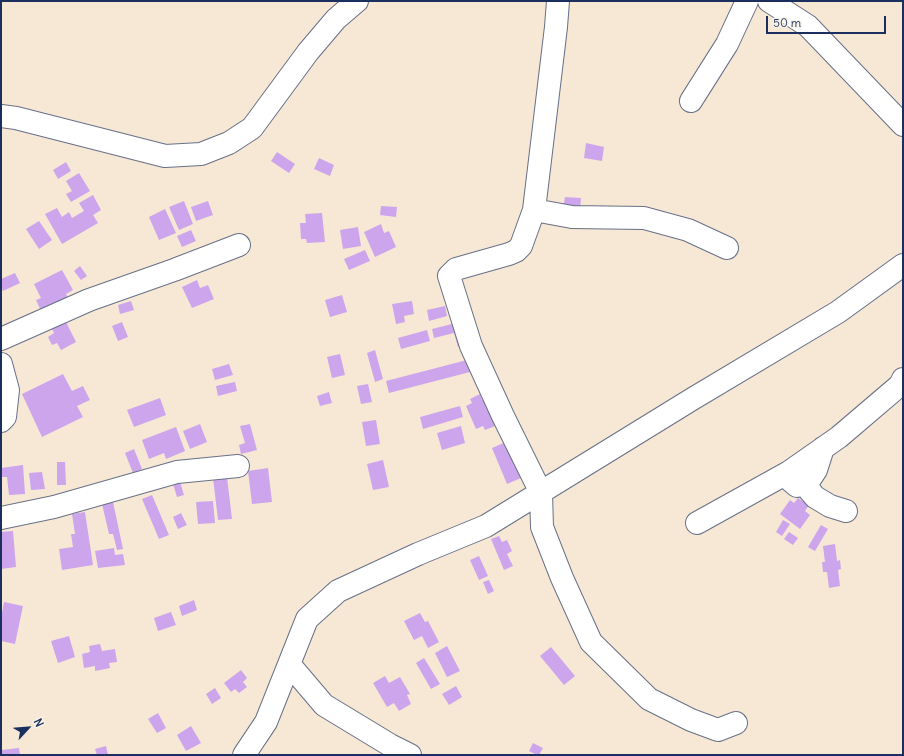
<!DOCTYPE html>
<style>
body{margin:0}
#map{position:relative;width:904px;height:756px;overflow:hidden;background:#f6e8d5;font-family:Delius,sans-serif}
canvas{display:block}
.frame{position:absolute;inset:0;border:2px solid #1b2f5e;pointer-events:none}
.north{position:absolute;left:8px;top:708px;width:40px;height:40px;-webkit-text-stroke:3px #f7f3e8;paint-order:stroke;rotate:64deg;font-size:11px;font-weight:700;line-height:16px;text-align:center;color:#1b2f5e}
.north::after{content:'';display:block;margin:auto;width:14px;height:18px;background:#1b2f5e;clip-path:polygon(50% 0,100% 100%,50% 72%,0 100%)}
.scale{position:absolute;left:766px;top:16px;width:120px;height:18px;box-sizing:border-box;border:2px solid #1b2f5e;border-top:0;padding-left:5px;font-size:12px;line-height:14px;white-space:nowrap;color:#1b2f5e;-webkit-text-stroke:3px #f7f3e8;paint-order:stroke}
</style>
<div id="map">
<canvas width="904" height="756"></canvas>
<div class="frame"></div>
<div class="north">N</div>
<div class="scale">50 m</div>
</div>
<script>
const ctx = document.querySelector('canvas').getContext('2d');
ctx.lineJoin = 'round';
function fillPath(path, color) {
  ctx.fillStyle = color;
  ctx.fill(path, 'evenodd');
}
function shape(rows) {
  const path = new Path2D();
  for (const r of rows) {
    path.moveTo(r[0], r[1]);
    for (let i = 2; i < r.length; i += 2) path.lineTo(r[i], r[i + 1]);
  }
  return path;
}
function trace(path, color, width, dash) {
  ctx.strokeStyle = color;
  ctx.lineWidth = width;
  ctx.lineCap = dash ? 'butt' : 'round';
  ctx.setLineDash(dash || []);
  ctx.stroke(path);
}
fillPath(shape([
 [586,143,604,147,602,161,584,158],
 [277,152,295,164,289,173,271,161],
 [319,158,334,165,330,176,314,169],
 [66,162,71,171,58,179,53,170],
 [79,173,90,191,71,202,66,194,72,191,66,181],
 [93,195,101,210,93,215,98,223,62,244,45,214,57,208,62,217,69,212,72,218,84,211,79,203],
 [565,197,581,198,580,211,563,209],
 [184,201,193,224,179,230,169,207],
 [208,201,213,215,196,221,191,207],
 [381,206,397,207,396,217,380,215],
 [165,209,176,233,159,240,149,217],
 [322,213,325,242,307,243,306,239,301,239,300,223,306,223,305,214],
 [39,221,52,240,39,249,26,229],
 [381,224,384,233,389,231,396,247,375,257,364,232],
 [358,227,361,246,343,249,340,230],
 [191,230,196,241,182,247,177,236],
 [365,250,370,261,349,270,344,259],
 [80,266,87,276,81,280,74,271],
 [62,270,73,290,66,294,70,302,41,311,36,300,41,298,34,284],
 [15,273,20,283,3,291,1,287,1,279],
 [197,280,200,288,208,285,214,299,192,308,182,287],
 [342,295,347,312,330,317,325,300],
 [131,301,134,310,120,314,118,305],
 [412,301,414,314,404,316,405,322,396,324,392,304],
 [445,306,447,316,429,321,427,310],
 [66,322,76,342,61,350,57,343,52,345,48,337,54,333,52,329],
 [122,322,128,337,118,341,112,326],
 [460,322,466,345,458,347,454,333,434,338,432,329],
 [427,330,430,341,401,349,398,338],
 [375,350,383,379,375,382,367,353],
 [340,354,345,375,332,378,327,357],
 [467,360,470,372,389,393,386,381],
 [229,364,233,375,215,380,212,369],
 [63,374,72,391,83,386,90,400,77,406,83,417,42,437,22,394],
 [235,382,237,391,218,396,216,386],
 [368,384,372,402,361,404,357,386],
 [329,392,332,403,320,406,317,396],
 [480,394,482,400,488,398,497,419,493,421,495,426,485,430,483,426,476,429,466,406,472,403,470,399],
 [160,398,166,415,134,427,127,410],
 [460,406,463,417,423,429,420,417],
 [376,420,380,444,366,446,362,422],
 [200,424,207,442,190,449,183,431],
 [250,424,257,450,241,454,239,445,245,443,240,426],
 [461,426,465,443,442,450,437,433],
 [176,427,185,451,166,459,164,453,149,459,142,440],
 [506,442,521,478,507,484,492,448],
 [134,449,142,469,133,473,125,453],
 [383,460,389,487,373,490,367,464],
 [57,462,65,462,66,485,57,485],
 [23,465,25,494,9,495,7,477,1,477,1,468],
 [268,468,272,502,252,504,248,471],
 [42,472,45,489,31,490,29,473],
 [227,477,232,519,218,520,213,478],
 [180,482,184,495,177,497,173,484],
 [152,495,169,535,159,539,142,499],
 [798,498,809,505,805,511,810,515,800,529,780,514,790,500,794,503],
 [213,501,215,523,198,524,196,502],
 [113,502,123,549,117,550,113,534,109,534,102,504],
 [85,512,93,565,62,570,59,549,73,547,71,534,75,534,72,514],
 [181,513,187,525,178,529,173,517],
 [783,520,790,524,782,536,776,532],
 [821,525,828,529,815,551,808,547],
 [13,531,16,567,1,569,1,532],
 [789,532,798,538,793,545,784,539],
 [499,536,502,542,507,540,512,551,507,554,513,566,504,570,491,539],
 [835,544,837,561,840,560,841,569,838,570,840,586,829,588,827,572,823,572,822,562,825,562,823,546],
 [114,548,115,555,123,554,125,565,98,568,95,551],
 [479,556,488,576,479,580,470,560],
 [489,580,494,591,488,594,483,582],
 [194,600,197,610,182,616,179,606],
 [4,602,23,606,15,644,1,641,1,619],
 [171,612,176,625,158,631,154,618],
 [420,613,425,622,428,621,439,642,428,648,422,636,414,640,404,621],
 [69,636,75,657,58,663,51,641],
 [100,644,102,651,115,649,117,662,109,663,110,668,95,671,95,666,84,668,82,654,90,652,89,646],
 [447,646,460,671,447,677,435,653],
 [551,647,575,676,564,685,540,656],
 [424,658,440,684,431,689,416,663],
 [241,670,247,678,243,682,247,687,239,693,235,689,231,692,224,683],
 [385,676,389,683,400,677,410,694,407,695,411,704,399,711,394,703,387,707,373,683],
 [456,686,462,697,449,705,442,694],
 [215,688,221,698,212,704,206,694],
 [158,713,166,728,157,733,148,719],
 [191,726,201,743,186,751,177,735],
 [533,743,543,748,539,755,537,755,529,751],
 [106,746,108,755,97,755,95,749],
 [19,748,20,755,1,755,1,750]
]), '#cda5ec');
const minor = shape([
 [558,1,556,27,534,210,521,246,516,251,509,254,456,269,449,276,471,346,503,416,541,493,542,527,562,578,591,642,649,699,691,720,718,730,736,723],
 [769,1,808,26,903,125],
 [691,101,727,44,747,1],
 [1,116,16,118,165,156,201,154,229,143,252,128,308,52,336,19,357,1],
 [534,210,572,217,644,218,688,230,727,248],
 [1,339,89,300,174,270,239,245],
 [1,364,8,390,5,417,1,421],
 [823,448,816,470,810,479,804,484,797,486,791,481,789,472,839,437,900,385,903,379],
 [804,484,815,497,830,506,846,511],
 [1,518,54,507,177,472,238,466],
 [697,523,789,472],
 [290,665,324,705,390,745,410,755],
 [244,755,266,722,307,619,338,591,418,554,486,526,694,398,838,312,903,265]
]);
trace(minor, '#687088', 24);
trace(minor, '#fff', 22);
</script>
